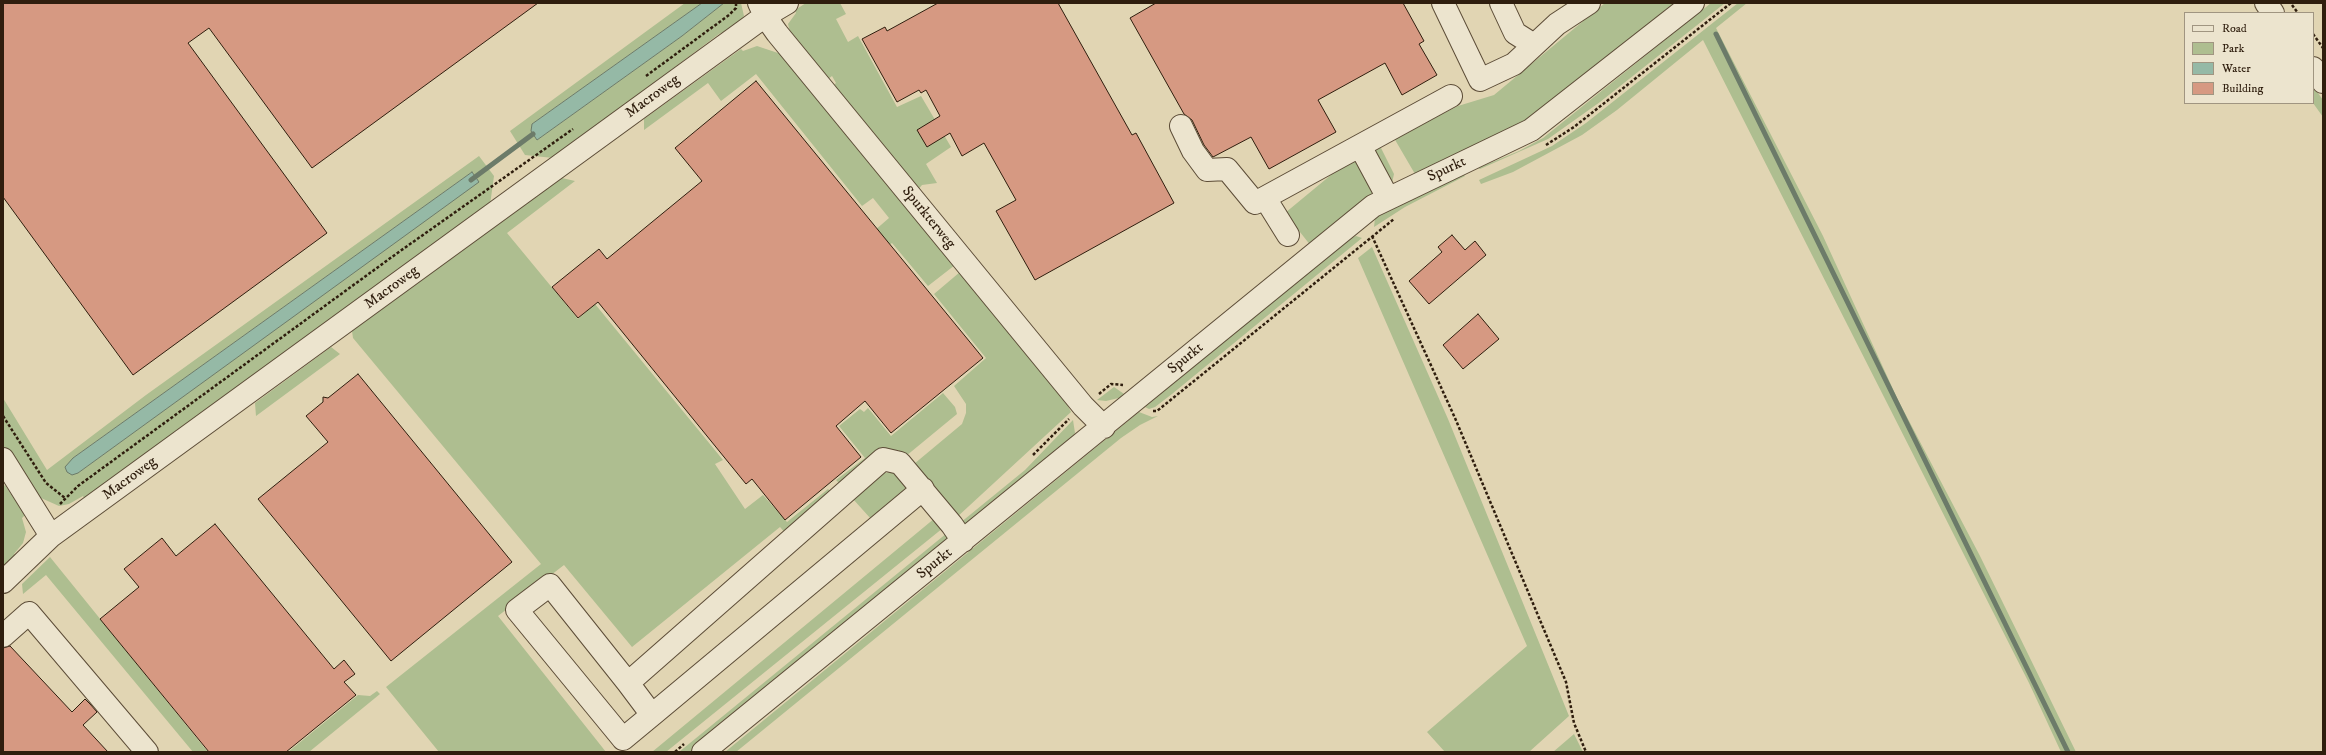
<!DOCTYPE html>
<style>
body{margin:0}
#map{position:relative;width:2326px;height:755px;overflow:hidden;background:#e1d5b3;font-family:"IM FELL DW Pica",serif}
canvas{display:block}
.frame{position:absolute;inset:0;border:4px solid #2f1e0e;pointer-events:none}
.legend{position:absolute;left:2184px;top:12px;width:130px;height:92px;box-sizing:border-box;background:#ece4ce;border:1px solid #a09581;margin:0;padding:5px 7px;list-style:none;font-size:12px;color:#2f1e0e}
.legend li{display:flex;align-items:center;gap:8px;height:20px}
.legend b{width:20px;border:1px solid #a09581}
</style>
<div id="map">
<canvas width="2326" height="755"></canvas>
<div class="frame"></div>
<ul class="legend">
<li><b style="height:5px;background:#ece4ce"></b>Road</li>
<li><b style="height:11px;background:#aebe90"></b>Park</li>
<li><b style="height:11px;background:#95b9a6"></b>Water</li>
<li><b style="height:11px;background:#d69982"></b>Building</li>
</ul>
</div>
<script>
const ctx = document.querySelector('canvas').getContext('2d');
ctx.lineJoin = 'round';
function fillPath(path, color) {
  ctx.fillStyle = color;
  ctx.fill(path, 'evenodd');
}
function shape(rows) {
  const path = new Path2D();
  for (const r of rows) {
    path.moveTo(r[0], r[1]);
    for (let i = 2; i < r.length; i += 2) path.lineTo(r[i], r[i + 1]);
  }
  return path;
}
function trace(path, color, width, dash) {
  ctx.strokeStyle = color;
  ctx.lineWidth = width;
  ctx.lineCap = dash ? 'butt' : 'round';
  ctx.setLineDash(dash || []);
  ctx.stroke(path);
}
function write(font, color, halo, rows, align = 'center') {
  ctx.font = font + ' "IM FELL DW Pica",serif';
  ctx.lineWidth = 3;
  ctx.setLineDash([]);
  ctx.textBaseline = 'middle';
  ctx.strokeStyle = halo;
  ctx.fillStyle = color;
  for (const [text, x, y, turn = 0] of rows) {
    ctx.save();
    ctx.translate(x, y);
    ctx.rotate((+turn || 0) * Math.PI / 180);
    ctx.textAlign = isNaN(turn) ? turn : align;
    if (halo) ctx.strokeText(text, 0, 0);
    ctx.fillText(text, 0, 0);
    ctx.restore();
  }
}
fillPath(shape([
 [685,3,702,3,532,124,537,140,682,36,724,3,741,3,744,16,737,26,719,34,553,158,525,155,510,131],
 [806,3,840,3,846,14,836,19,848,42,858,36,897,107,921,96,951,147,926,164,937,183,922,185,917,191,831,87,836,83,832,76,827,80,790,32,788,24,796,13,795,10],
 [1605,3,1681,3,1514,131,1415,174,1394,138,1458,106,1494,95],
 [1711,3,1725,3,1600,102,1548,139,1480,169,1478,168,1519,151,1543,138],
 [1738,3,1747,3,1716,28,1823,236,1898,400,1980,556,2076,752,2061,752,2029,683,1703,40,1617,110,1582,135,1513,172,1481,184,1479,180,1552,146,1586,123],
 [757,46,778,53,779,51,955,265,928,286,892,243,870,260,859,244,889,218,873,198,862,206,756,74,721,101,708,83,644,130,644,119,741,49,743,51],
 [2313,86,2323,100,2323,117,2313,103],
 [1379,144,1394,174,1392,183,1311,246,1285,213,1343,165],
 [479,156,494,176,490,205,84,498,83,496,69,504,59,506,41,498,31,484,28,486,3,446,3,398,47,470,146,395],
 [472,172,478,182,78,473,73,458],
 [1463,173,1465,176,1405,207,1374,227,1375,218,1391,207],
 [562,178,575,181,507,233,578,319,595,304,723,460,715,464,745,509,763,495,787,522,828,489,830,491,787,535,780,527,632,647,564,565,498,616,606,752,439,752,386,687,541,564,353,338,352,331],
 [1356,236,1362,238,1172,394,1155,407,1149,409,1145,407,1350,238],
 [1372,247,1448,419,1569,716,1529,752,1445,752,1427,732,1527,646,1358,258],
 [960,272,1066,402,1071,412,956,518,914,464,962,424,966,413,966,404,954,386,986,358,934,294],
 [331,347,340,354,256,416,255,403],
 [1114,387,1127,396,1106,401,1097,400],
 [943,393,955,407,957,414,906,456,898,450,886,450,841,485,836,480,865,458,839,426,860,409,864,412,868,408,891,436],
 [1139,412,1152,417,1158,416,1140,425,1121,438,736,752,725,752],
 [1073,420,1075,433,1070,443,968,525,960,523,1025,470],
 [895,472,906,485,905,491,871,519,853,499,883,473],
 [5,485,25,515,22,518,26,532,23,543,14,554,16,556,3,568,3,487],
 [935,518,943,528,666,752,652,752],
 [947,533,949,542,693,752,679,752],
 [50,557,208,752,193,752,46,575,23,594,22,584],
 [377,691,380,694,309,752,288,752,358,695,370,696],
 [1574,734,1583,752,1553,752]
]), '#aebe90');
const water = shape([
 [702,3,724,3,682,36,537,140,531,131,532,124,702,3],
 [472,172,479,182,78,473,72,475,67,472,65,467,73,458,472,172]
]);
fillPath(water, '#95b9a6');
trace(water, '#6c7b69', 1);
trace(shape([
 [1716,34,2068,752],
 [471,180,533,134]
]), '#6c7b69', 5);
const building = shape([
 [3,3,538,3,312,168,209,28,188,43,327,233,133,375,3,197,3,3],
 [938,3,1058,3,1132,135,1136,133,1174,203,1035,280,996,211,1016,200,984,143,962,156,950,133,927,147,917,130,940,116,926,90,921,93,919,90,897,102,862,39,885,27,887,31,938,3],
 [1156,3,1403,3,1424,41,1419,44,1437,75,1402,95,1385,63,1318,100,1336,132,1269,169,1251,137,1213,157,1204,145,1192,120,1184,114,1130,18,1156,3],
 [756,81,983,358,891,433,865,401,836,426,861,457,785,520,752,479,746,484,598,302,578,318,552,287,599,249,607,259,702,181,675,148,756,81],
 [1452,235,1465,250,1475,241,1486,255,1429,304,1409,281,1442,252,1438,247,1452,235],
 [1478,314,1499,339,1463,369,1443,345,1478,314],
 [358,374,512,562,391,661,258,499,328,442,306,416,323,402,323,397,328,398,358,374],
 [215,524,334,669,344,660,355,674,344,682,356,695,286,752,209,752,100,619,139,587,124,569,162,538,176,556,215,524],
 [10,646,72,712,85,699,90,704,97,712,83,725,108,752,3,752,3,648,10,646]
]);
fillPath(building, '#d69982');
trace(building, '#2f1e0e', 1);
const minor = shape([
 [759,3,765,16,777,33,1083,406,1104,427],
 [1443,3,1480,80,1514,64,1557,24,1589,3],
 [1501,3,1515,33,1534,45],
 [2266,3,2273,13],
 [2313,68,2323,82],
 [1181,126,1193,151,1207,170,1227,169,1255,203,1451,96],
 [1360,146,1388,198],
 [1265,198,1288,235],
 [3,459,51,536],
 [3,582,51,536,765,16,787,3],
 [3,636,29,613,147,752],
 [628,683,652,715,623,739,517,610,550,585,628,683,883,459,900,463,952,525,963,541],
 [652,715,923,489],
 [703,752,1373,206,1531,130,1693,3]
]);
trace(minor, '#5c4c37', 24);
trace(shape([
 [2292,5,2298,13],
 [2313,34,2323,48],
 [646,76,729,15,736,8,736,3],
 [1546,145,1574,127,1731,3],
 [1372,236,1455,418,1566,682,1574,723,1586,752],
 [1099,394,1111,384,1123,385],
 [1153,411,1157,411,1394,219],
 [3,416,46,483,65,498],
 [1033,455,1069,419],
 [60,504,78,486,396,254,573,129],
 [675,752,684,744]
]), '#2f1e0e', 2.5, [3, 2]);
trace(minor, '#ece4ce', 22);
write('15px', '#2f1e0e', '#ece4ce', [
 ["Macroweg",653,97,-36],
 ["Spurkt",1447,170,-25],
 ["Spurkterweg",928,218,51],
 ["Macroweg",392,288,-36],
 ["Spurkt",1186,359,-39],
 ["Macroweg",130,479,-36],
 ["Spurkt",935,564,-39]
]);
</script>
